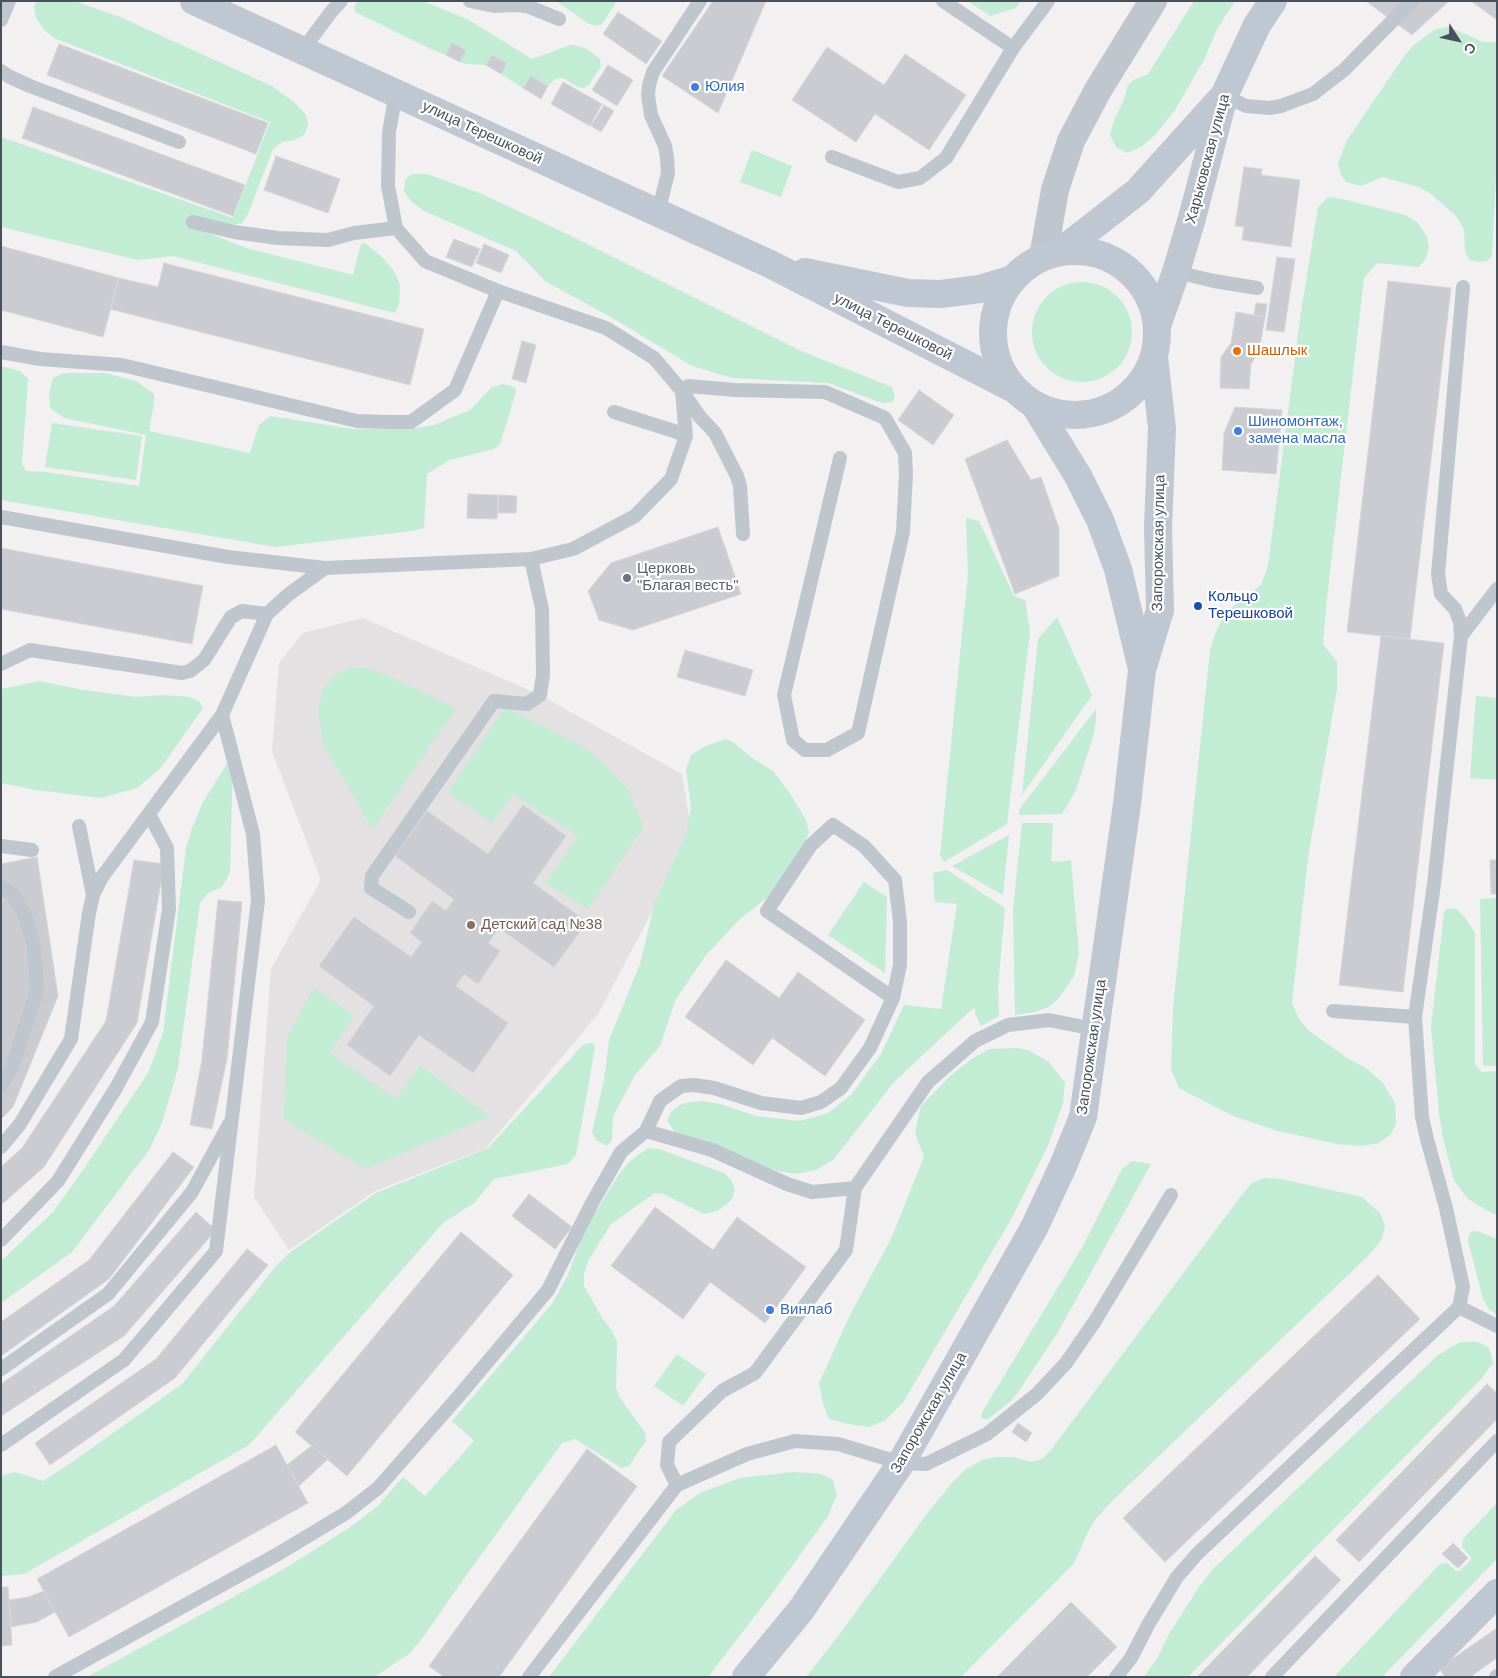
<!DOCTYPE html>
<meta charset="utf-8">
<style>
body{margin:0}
#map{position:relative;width:1498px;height:1678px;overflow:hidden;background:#f2f0f0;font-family:Arial,sans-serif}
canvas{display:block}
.frame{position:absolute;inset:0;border:2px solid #49525c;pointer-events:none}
.north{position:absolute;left:1433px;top:15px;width:50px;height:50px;-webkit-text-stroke:4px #fff;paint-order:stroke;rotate:125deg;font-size:14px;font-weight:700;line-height:20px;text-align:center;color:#49525c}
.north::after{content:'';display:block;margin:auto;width:18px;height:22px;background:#49525c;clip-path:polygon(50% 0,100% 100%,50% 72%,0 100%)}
</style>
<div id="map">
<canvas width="1498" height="1678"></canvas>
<div class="frame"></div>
<div class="north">С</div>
</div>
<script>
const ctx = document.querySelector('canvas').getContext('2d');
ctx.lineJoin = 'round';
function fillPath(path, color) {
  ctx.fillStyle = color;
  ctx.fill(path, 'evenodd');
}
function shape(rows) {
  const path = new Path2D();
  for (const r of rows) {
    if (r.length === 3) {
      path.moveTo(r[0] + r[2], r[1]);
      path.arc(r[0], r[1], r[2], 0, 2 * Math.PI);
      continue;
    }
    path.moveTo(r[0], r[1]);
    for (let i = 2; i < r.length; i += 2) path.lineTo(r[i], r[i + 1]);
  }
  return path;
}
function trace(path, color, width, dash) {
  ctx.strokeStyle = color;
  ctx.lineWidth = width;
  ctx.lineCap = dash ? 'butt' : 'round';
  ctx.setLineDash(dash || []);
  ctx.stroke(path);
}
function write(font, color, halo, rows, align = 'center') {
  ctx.font = font + ' Arial,sans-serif';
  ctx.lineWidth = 4.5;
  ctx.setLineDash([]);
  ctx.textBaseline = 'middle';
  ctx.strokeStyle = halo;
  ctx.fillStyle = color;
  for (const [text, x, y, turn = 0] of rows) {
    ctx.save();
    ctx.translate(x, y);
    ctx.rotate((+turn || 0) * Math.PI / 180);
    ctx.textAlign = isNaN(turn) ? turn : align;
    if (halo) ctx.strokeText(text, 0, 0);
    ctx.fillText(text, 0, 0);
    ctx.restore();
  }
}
fillPath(shape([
 [363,618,540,695,682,774,692,836,598,1014,486,1148,375,1191,289,1250,254,1197,271,969,321,880,272,751,279,663,303,633]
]), '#e3e1e1');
fillPath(shape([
 [37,1,74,1,120,17,272,86,295,103,306,115,308,126,304,135,294,140,282,142,273,149,248,214,242,223,234,225,196,228,246,248,353,275,361,244,365,243,382,257,394,271,400,285,399,305,395,313,173,256,138,260,1,227,1,137,233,218,270,122,54,38,45,31,36,18,34,6],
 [358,1,423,1,469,20,532,59,570,45,574,45,587,49,600,59,601,66,589,85,584,88,578,87,563,78,555,79,548,86,531,76,523,88,501,74,507,63,492,55,486,65,466,64,460,62,466,50,452,43,446,55,431,49,355,12,354,6],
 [556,1,617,1,602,24,596,26,589,24],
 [968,1,1021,1,1016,8,990,16],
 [1194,1,1235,1,1217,29,1205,58,1175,110,1154,136,1141,147,1127,153,1116,147,1110,135,1113,123,1124,99,1128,85,1133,80,1148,74],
 [1449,27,1483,42,1497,42,1497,156,1492,256,1487,261,1480,262,1470,260,1465,252,1464,229,1457,217,1431,194,1419,187,1382,177,1361,186,1346,182,1341,175,1338,163,1347,140,1405,55,1415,44,1427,35,1436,29],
 [752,150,792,166,781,197,740,182],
 [412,174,427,174,482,194,565,233,801,351,892,387,895,396,893,402,882,403,828,383,732,378,692,366,614,319,545,281,516,251,424,211,412,202,404,191,405,180],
 [1328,197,1347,200,1405,215,1418,223,1427,237,1429,247,1426,258,1419,267,1377,263,1364,278,1327,598,1323,644,1337,662,1337,689,1308,858,1292,1003,1299,1019,1308,1030,1347,1058,1367,1069,1383,1083,1395,1103,1396,1124,1390,1135,1379,1143,1362,1146,1337,1144,1278,1131,1233,1116,1179,1088,1171,1069,1173,1008,1210,650,1215,634,1223,618,1229,610,1261,585,1268,566,1301,312,1318,207],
 [1082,332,50],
 [1,366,20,371,28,379,22,464,26,471,46,472,139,486,146,435,64,418,50,408,49,393,53,378,63,373,104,373,136,381,154,394,154,403,149,431,250,453,259,425,270,416,353,429,411,429,434,425,470,410,491,388,497,386,502,384,512,386,515,388,516,392,500,444,498,446,494,449,450,460,427,474,424,528,412,531,275,547,1,500],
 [52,423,142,436,136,480,45,467],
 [966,518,979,521,1014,596,1025,600,1030,632,1007,824,944,862,940,855,968,574],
 [1057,617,1092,695,1022,795,1038,639],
 [355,667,375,670,456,708,373,829,324,746,318,712,322,691,337,673],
 [39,681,83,690,137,697,163,695,190,697,200,702,203,708,160,769,137,788,101,798,36,790,1,783,1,689],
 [1476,696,1497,698,1497,780,1470,778],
 [505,707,582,746,601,761,629,791,643,828,588,909,546,883,578,836,513,794,492,823,448,793],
 [1096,709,1096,721,1093,737,1076,790,1062,814,1019,815,1019,810],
 [725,739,733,742,751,757,773,771,791,795,806,820,809,833,805,842,772,894,741,918,706,955,676,999,660,1046,635,1075,613,1116,612,1140,607,1146,596,1140,592,1132,604,1080,609,1040,640,964,655,902,686,835,691,807,686,770,691,755,704,747],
 [233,758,230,873,222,887,208,893,200,903,178,1068,162,1123,149,1150,72,1252,1,1303,1,1261,53,1212,83,1170,148,1073,163,1033,186,848,192,828,203,802,230,759],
 [1022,823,1053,823,1051,861,1059,862,1071,860,1079,954,1074,976,1059,998,1049,1007,1035,1012,1015,1015,1013,910],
 [1009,835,1003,895,952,866],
 [947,870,1005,908,998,988,999,1016,981,1026,975,1013,975,1008,971,1010,894,1082,833,1160,816,1170,796,1174,777,1171,674,1131,667,1120,671,1112,680,1105,690,1102,703,1101,720,1104,756,1116,800,1121,828,1113,851,1095,881,1054,904,1005,941,1009,957,904,935,902,933,873],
 [864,882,887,897,885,973,828,935],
 [1497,898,1497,1066,1483,1066,1480,899],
 [1448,908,1457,909,1466,919,1475,933,1475,1064,1481,1072,1497,1071,1497,1215,1488,1211,1468,1199,1454,1181,1443,1138,1439,1113,1431,1027,1444,912],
 [314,988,354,1016,330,1053,396,1099,420,1066,490,1116,365,1169,284,1119,287,1037],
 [589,1043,594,1044,595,1048,576,1155,568,1164,494,1179,474,1203,443,1223,249,1445,24,1574,1,1576,1,1476,15,1472,43,1481,75,1460,182,1384,277,1265,289,1253,376,1193,488,1148,583,1045],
 [1018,1048,1028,1050,1049,1062,1065,1083,1063,1103,1048,1146,1013,1216,904,1401,886,1420,869,1427,848,1424,829,1419,823,1403,819,1383,851,1313,891,1239,924,1157,915,1133,921,1106,949,1077,973,1058,989,1049],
 [648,1148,659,1149,724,1173,731,1180,735,1189,732,1199,726,1205,717,1211,704,1214,663,1194,655,1193,611,1224,588,1261,584,1274,584,1286,601,1316,612,1331,617,1342,616,1388,620,1398,645,1433,646,1441,629,1466,621,1468,575,1439,562,1443,460,1584,424,1636,409,1654,374,1677,87,1677,279,1572,349,1528,378,1506,403,1477,425,1496,474,1441,452,1421,552,1304,568,1275,584,1231,619,1174,630,1161],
 [1132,1161,1151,1164,1058,1332,1019,1391,1011,1401,988,1419,983,1419,981,1416,984,1409,1083,1246,1122,1169],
 [1264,1178,1281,1179,1362,1197,1380,1213,1385,1226,1382,1239,1371,1253,1112,1501,1095,1520,1088,1532,1074,1563,961,1677,806,1677,842,1631,929,1511,952,1483,966,1469,982,1460,997,1457,1012,1457,1032,1462,1042,1459,1050,1451,1241,1196,1252,1183],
 [1472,1231,1477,1231,1497,1239,1497,1315,1489,1309,1483,1299,1468,1241,1469,1235],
 [1460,1342,1478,1342,1489,1348,1493,1363,1482,1378,1188,1677,1144,1677,1158,1657,1169,1634,1199,1587,1214,1568,1438,1355],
 [677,1354,706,1374,683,1406,654,1386],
 [793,1472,821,1474,833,1480,837,1495,828,1516,771,1595,708,1677,549,1677,676,1510,700,1493,740,1478],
 [1497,1503,1497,1559,1382,1677,1334,1677,1440,1564,1447,1563,1456,1571,1459,1571,1470,1561,1471,1558,1470,1556,1462,1547,1463,1539]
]), '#c2ecd4');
const building = shape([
 [713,1,766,1,718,113,662,76,713,1],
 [1366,1,1449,1,1412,35,1366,1],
 [1471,1,1497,1,1497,20,1471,1],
 [618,12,662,41,646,64,603,34,618,12],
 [452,43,466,50,460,62,446,55,452,43],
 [59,44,268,123,256,154,47,75,59,44],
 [827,47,884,85,905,54,966,95,929,150,875,114,856,142,792,100,827,47],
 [492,55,507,63,501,74,486,65,492,55],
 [608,65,633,80,617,106,592,90,608,65],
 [531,76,548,86,541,99,523,88,531,76],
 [563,82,602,104,590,126,551,104,563,82],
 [604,105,614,111,601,132,591,126,604,105],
 [33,107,245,185,233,216,22,138,33,107],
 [276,156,340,179,328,213,264,190,276,156],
 [1244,167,1262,169,1261,175,1300,180,1291,247,1242,240,1244,227,1235,226,1244,167],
 [454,239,480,249,472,267,446,257,454,239],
 [484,244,509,255,501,273,476,263,484,244],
 [1,246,119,278,103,337,1,310,1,246],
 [1277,257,1295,259,1284,332,1266,330,1277,257],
 [164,263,424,329,410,385,110,309,119,278,158,287,164,263],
 [1388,281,1451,288,1410,639,1347,632,1388,281],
 [1256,303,1267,304,1265,317,1254,315,1256,303],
 [1236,312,1265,317,1259,351,1251,364,1249,389,1220,388,1221,357,1231,343,1236,312],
 [522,341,536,345,526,383,512,379,522,341],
 [919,390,954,415,933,445,898,420,919,390],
 [1235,407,1282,410,1276,474,1222,470,1224,433,1235,407],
 [1007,440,1031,480,1041,477,1059,528,1059,576,1015,594,965,459,1007,440],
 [468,494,498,495,497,519,467,518,468,494],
 [499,495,517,496,516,513,498,513,499,495],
 [718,527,741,594,633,630,599,620,588,591,611,563,718,527],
 [1,548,203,586,192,644,1,609,1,548],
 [1381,636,1444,643,1403,992,1339,985,1381,636],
 [685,650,753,670,745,696,677,677,685,650],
 [523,805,566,836,533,883,587,922,554,967,499,928,488,943,500,951,478,984,464,974,456,986,508,1023,473,1073,419,1035,390,1076,347,1045,374,1006,319,966,354,917,411,957,422,942,410,933,432,901,446,911,454,899,395,856,427,811,488,854,523,805],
 [37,857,58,996,13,1107,1,1119,1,904,3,903,1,897,1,864,37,857],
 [134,860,164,864,137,1023,44,1167,1,1205,1,1167,22,1148,106,1021,134,860],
 [1490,860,1497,860,1497,894,1491,894,1490,860],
 [218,900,242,902,227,1059,212,1129,190,1125,202,1059,218,900],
 [726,960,779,998,798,972,865,1020,825,1076,772,1038,753,1065,685,1017,726,960],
 [173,1152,194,1167,109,1279,1,1356,1,1322,89,1260,173,1152],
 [529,1194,572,1227,555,1249,512,1216,529,1194],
 [655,1207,713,1250,737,1217,806,1267,765,1323,710,1282,683,1319,611,1266,655,1207],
 [196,1212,216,1230,124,1336,1,1416,1,1384,114,1306,196,1212],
 [461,1232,513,1275,347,1476,295,1432,461,1232],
 [247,1249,268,1265,175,1378,50,1465,35,1443,156,1359,247,1249],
 [1378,1275,1420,1319,1165,1562,1123,1518,1378,1275],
 [1487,1384,1497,1393,1497,1419,1359,1562,1336,1540,1487,1384],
 [1018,1423,1032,1433,1026,1442,1012,1432,1018,1423],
 [276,1445,308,1503,69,1637,37,1579,276,1445],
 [311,1446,328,1459,299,1486,287,1465,311,1446],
 [587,1449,637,1486,499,1677,444,1677,429,1666,587,1449],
 [1453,1543,1468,1558,1458,1568,1442,1554,1453,1543],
 [1315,1556,1341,1580,1247,1677,1197,1677,1315,1556],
 [1,1587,8,1587,12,1645,1,1646,1,1587],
 [44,1591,55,1612,37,1622,11,1627,9,1600,28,1597,44,1591],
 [1071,1602,1117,1647,1087,1677,997,1677,1071,1602],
 [1497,1628,1497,1658,1470,1677,1445,1677,1439,1668,1497,1628]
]);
fillPath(building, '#caccd2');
trace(building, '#d4d6db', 1);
trace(shape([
 [470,1,494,6,515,5,527,6,559,19],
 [943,1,1013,48],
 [1,20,9,1],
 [302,51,331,12,341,1],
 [1,71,10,77,30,86,179,142],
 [1224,96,1246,106,1270,108,1281,106,1313,94,1344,70,1412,1],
 [832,157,898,182,920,178,946,158,1013,48,1048,1],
 [658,213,668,173,667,158,665,146,651,115,648,95,649,85,653,72,700,1],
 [193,222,234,232,278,238,328,240,354,233,396,228],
 [1176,272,1214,281,1257,288],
 [1,352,40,359,122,365,357,421,389,422,411,422,455,390,498,291],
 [614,412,674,431,686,436],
 [1,517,228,557,325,568],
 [743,534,740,486,737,476,715,433,700,417,682,391,688,386,735,390,825,392,885,418,905,453,906,473,903,532,858,733,827,750,805,750,793,740,784,695,840,458],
 [1461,636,1497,589],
 [1,664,30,650,182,673,190,671,204,660,231,617,242,611,267,614],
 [79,826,93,895],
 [1,846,32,850],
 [1,887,11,893,24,913,34,945,37,991,12,1067,1,1085],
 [409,912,371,888,372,876,494,701,527,704,540,695,543,675,542,609,531,559],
 [1333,1011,1415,1017],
 [646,1131,660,1101,681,1086,694,1085,714,1088,761,1103,801,1108,821,1102,841,1088,870,1048,893,998,900,965,900,922,895,880,864,846,833,825,811,845,767,911,893,998],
 [1,1147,20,1124,71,1039,89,913,93,895,102,877,222,715,267,614,289,594,325,568,531,559,573,549,635,516,671,479,686,436,682,391,654,358,606,328,498,291,425,261,396,228,388,186,389,132,396,93],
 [1,1240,58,1181,116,1088,152,1022,169,909,167,848,149,814],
 [1459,1307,1463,1287,1446,1208,1427,1139,1422,1117,1415,1017,1434,884,1461,636,1460,622,1455,609,1441,594,1438,574,1463,287],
 [1,1369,108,1294,192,1192,229,1124],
 [1,1445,124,1360,216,1251,258,900,253,834,222,715],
 [677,1485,667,1465,669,1442,722,1391,755,1373,846,1250,855,1188],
 [55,1677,278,1554,346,1513,378,1488,458,1397,548,1290,592,1203,621,1152,646,1131,712,1150,787,1184,812,1192,855,1188,928,1082,975,1041,1008,1025,1049,1020,1094,1029],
 [529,1677,677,1485,747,1454,795,1441,838,1444,901,1463,926,1464,987,1434,1037,1394,1066,1363,1095,1321,1171,1195],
 [1116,1677,1131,1658,1148,1625,1177,1577,1197,1554,1459,1307,1497,1326],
 [1272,1677,1497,1441],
 [1496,1677,1497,1676]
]), '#bfc6ce', 14);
trace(shape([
 [1043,257,1055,190,1071,141,1098,90,1153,1]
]), '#bfc6ce', 28);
trace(shape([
 [194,1,770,264,1016,390],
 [1075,333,82],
 [1060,252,1138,191,1221,99],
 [805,272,908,293,941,294,980,289,1013,279],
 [1158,323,1176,272,1192,218,1224,96,1257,25,1273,1],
 [1035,406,1078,476,1100,520,1118,569,1142,669],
 [746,1677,801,1610,901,1463,1034,1228,1063,1166,1083,1117,1127,804,1142,670,1160,610,1158,527,1162,428,1154,357],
 [1414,1677,1497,1593]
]), '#bfc7d2', 28);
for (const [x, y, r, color] of [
 [695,87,5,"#3f7fe0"],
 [1237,351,5,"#e8710a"],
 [1238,431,5,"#3f7fe0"],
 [627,578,5,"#6b7280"],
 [1198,606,5,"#1a4fb4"],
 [471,925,5,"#8d6e63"],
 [770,1310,5,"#3f7fe0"]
]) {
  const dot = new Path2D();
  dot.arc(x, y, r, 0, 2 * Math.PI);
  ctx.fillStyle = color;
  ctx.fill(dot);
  trace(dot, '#fff', 2);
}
write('15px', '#366cbe', '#fff', [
 ["Юлия",705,87],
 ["Шиномонтаж,",1248,422],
 ["замена масла",1248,439],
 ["Винлаб",780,1310]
], 'left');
write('15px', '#49525c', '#fff', [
 ["улица Терешковой",482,133,25],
 ["Харьковская улица",1208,159,-75],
 ["улица Терешковой",893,327,27],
 ["Запорожская улица",1159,543,-89],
 ["Запорожская улица",1092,1047,-82],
 ["Запорожская улица",929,1413,-60]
]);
write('15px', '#c56008', '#fff', [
 ["Шашлык",1247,351]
], 'left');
write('15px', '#5b616d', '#fff', [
 ["Церковь",637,569],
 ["\"Благая весть\"",637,586]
], 'left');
write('15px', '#164399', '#fff', [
 ["Кольцо",1208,597],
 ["Терешковой",1208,614]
], 'left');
write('15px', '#785e54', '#fff', [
 ["Детский сад №38",481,925]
], 'left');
</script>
